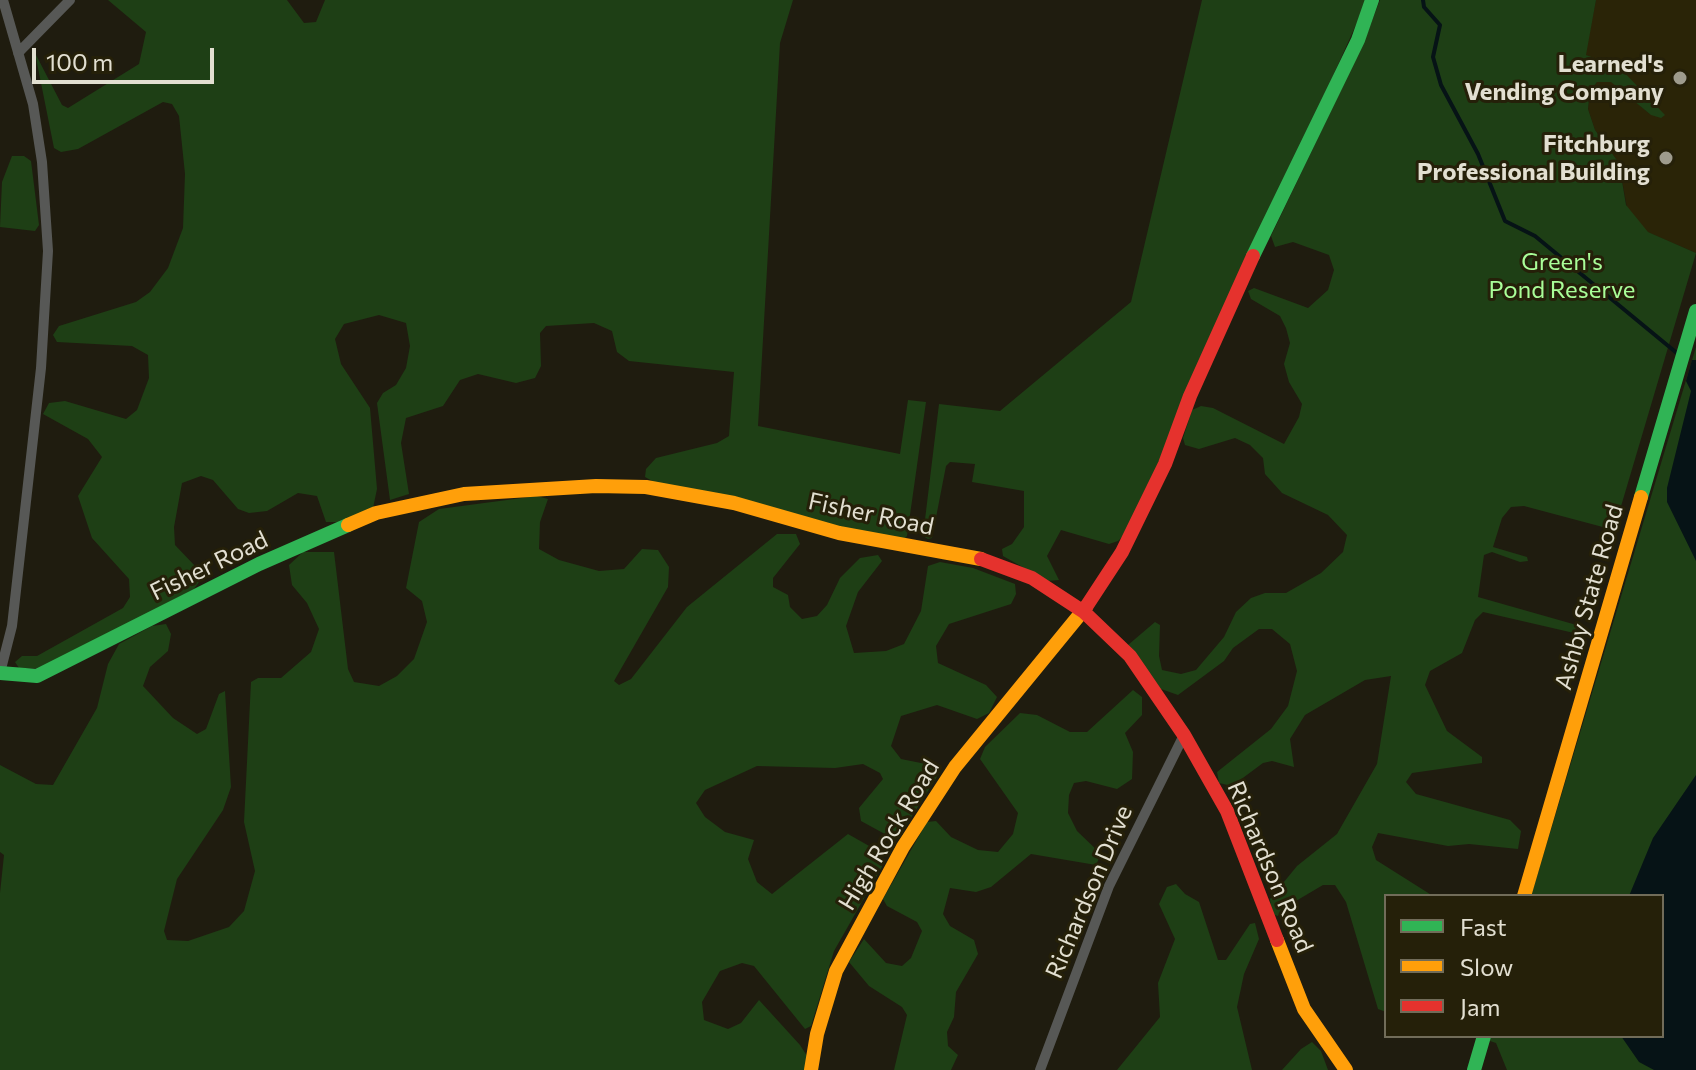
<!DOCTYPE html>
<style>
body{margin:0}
#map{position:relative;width:1696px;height:1070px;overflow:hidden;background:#1f1c0f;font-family:Commissioner,sans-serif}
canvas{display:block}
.legend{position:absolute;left:1384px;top:894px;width:280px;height:144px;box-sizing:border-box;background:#252009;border:2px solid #716c59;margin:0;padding:10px 14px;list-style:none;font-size:24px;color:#e2dfd1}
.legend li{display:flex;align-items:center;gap:16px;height:40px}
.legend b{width:40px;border:2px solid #716c59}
.scale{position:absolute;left:32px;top:48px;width:182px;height:36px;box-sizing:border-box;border:4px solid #e2dfd1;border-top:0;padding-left:10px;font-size:24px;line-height:28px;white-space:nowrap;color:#e2dfd1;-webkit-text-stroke:6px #252009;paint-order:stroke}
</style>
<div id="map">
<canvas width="1696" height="1070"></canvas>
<ul class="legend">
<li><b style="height:10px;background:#30b455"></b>Fast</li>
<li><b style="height:10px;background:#ff9f0a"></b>Slow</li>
<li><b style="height:10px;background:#e5322d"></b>Jam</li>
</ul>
<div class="scale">100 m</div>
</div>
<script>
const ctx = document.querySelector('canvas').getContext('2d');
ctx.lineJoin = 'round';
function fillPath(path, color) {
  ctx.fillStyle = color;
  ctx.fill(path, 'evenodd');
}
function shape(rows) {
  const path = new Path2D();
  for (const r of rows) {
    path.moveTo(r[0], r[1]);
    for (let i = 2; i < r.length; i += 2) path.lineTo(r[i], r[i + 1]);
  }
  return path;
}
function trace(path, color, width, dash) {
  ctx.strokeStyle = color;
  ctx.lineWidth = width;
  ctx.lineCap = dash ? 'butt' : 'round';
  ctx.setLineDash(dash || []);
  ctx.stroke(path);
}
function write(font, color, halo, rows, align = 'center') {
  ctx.font = font + ' Commissioner,sans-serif';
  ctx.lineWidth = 6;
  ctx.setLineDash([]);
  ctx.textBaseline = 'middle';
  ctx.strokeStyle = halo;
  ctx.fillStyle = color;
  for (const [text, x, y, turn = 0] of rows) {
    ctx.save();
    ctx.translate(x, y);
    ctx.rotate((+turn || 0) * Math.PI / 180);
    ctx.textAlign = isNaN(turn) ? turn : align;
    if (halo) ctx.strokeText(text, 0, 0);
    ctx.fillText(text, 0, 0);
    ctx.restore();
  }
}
fillPath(shape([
 [1596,0,1696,0,1696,253,1638,228,1629,219,1619,163,1595,130,1588,109,1590,91,1597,82,1611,81,1651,115,1594,59,1585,55]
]), '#2a2407');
fillPath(shape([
 [108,0,287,0,304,23,316,22,325,0,793,0,780,43,758,426,900,454,908,400,926,402,907,536,904,539,872,536,656,483,645,477,646,469,656,458,717,443,729,436,734,372,629,361,617,352,612,331,594,323,546,326,540,333,541,366,535,378,516,383,478,374,460,380,443,406,406,418,401,443,409,494,390,500,377,403,383,393,396,385,406,368,410,346,406,323,379,315,344,324,335,339,341,364,370,408,377,489,373,508,341,522,326,522,317,496,298,493,267,511,249,513,238,509,213,480,201,476,182,483,174,527,175,545,196,567,199,582,194,589,42,668,19,668,15,662,22,656,37,656,123,608,130,597,129,579,92,538,78,496,102,457,88,439,43,414,49,403,65,401,126,419,137,410,149,378,148,355,132,346,57,342,53,335,59,326,136,302,150,292,168,268,183,228,185,174,179,116,172,104,163,102,78,149,61,152,54,148,35,53,62,105,68,108,139,64,146,32],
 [1202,0,1367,0,1130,529,1118,541,1109,544,1061,530,1047,556,1059,580,1047,581,1003,556,1002,549,1012,544,1024,527,1024,491,972,482,975,464,950,462,946,466,932,538,928,539,923,536,939,404,1000,411,1131,302],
 [1380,0,1596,0,1586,55,1619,67,1665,115,1661,118,1651,115,1611,82,1597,82,1590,91,1588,109,1595,130,1619,163,1626,205,1648,232,1696,253,1614,530,1524,506,1511,507,1502,518,1493,547,1527,557,1528,561,1520,562,1492,552,1484,555,1478,597,1573,624,1580,629,1574,633,1483,612,1475,620,1462,653,1430,671,1425,685,1447,731,1482,757,1482,763,1412,773,1406,782,1416,794,1510,820,1521,831,1518,849,1469,844,1448,846,1378,833,1372,847,1376,860,1433,896,1386,896,1386,1012,1378,1009,1346,902,1335,885,1323,885,1284,908,1278,916,1272,914,1270,899,1297,866,1337,834,1377,764,1391,676,1365,680,1305,715,1290,739,1294,767,1272,761,1263,763,1232,786,1219,783,1217,772,1271,729,1288,706,1297,671,1290,644,1272,629,1259,629,1233,648,1224,661,1178,695,1161,689,1128,645,1155,622,1160,625,1159,656,1162,670,1181,674,1196,670,1224,637,1236,612,1251,598,1265,593,1286,593,1321,573,1343,552,1347,535,1328,515,1282,493,1265,474,1263,458,1250,445,1235,438,1199,449,1185,445,1183,438,1192,410,1201,406,1213,408,1284,444,1299,417,1302,404,1289,382,1284,364,1290,343,1286,328,1280,316,1251,299,1248,291,1254,288,1308,308,1328,290,1334,270,1329,255,1293,242,1275,247,1271,236,1363,44],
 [12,156,24,156,31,161,39,225,35,231,0,227,2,182],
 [1696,347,1696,1070,1507,1070,1496,1043,1487,1040,1489,1036,1662,1036,1662,896,1531,896],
 [537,496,548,499,540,522,539,549,559,560,599,571,624,569,642,549,658,550,669,567,668,587,614,681,619,685,631,679,687,607,777,534,796,534,800,544,773,578,773,587,788,595,790,607,802,619,817,616,827,605,840,578,860,558,878,555,882,561,858,592,846,626,854,653,886,651,904,644,921,611,928,566,940,562,973,568,1015,584,1016,594,1011,604,949,624,936,646,938,663,986,685,997,697,989,713,977,719,937,705,901,716,891,746,901,759,931,765,940,772,902,832,894,839,861,821,859,808,883,779,880,773,863,764,835,768,757,766,705,790,696,803,705,817,725,832,754,840,748,859,757,882,772,894,848,834,878,851,883,865,834,951,811,1026,805,1029,754,966,742,963,720,971,702,1002,704,1020,728,1029,741,1023,759,1000,800,1045,807,1056,805,1070,0,1070,0,893,4,855,0,852,0,765,36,784,53,785,97,708,108,664,119,644,152,626,166,624,171,634,168,651,150,667,143,686,173,718,197,734,206,729,219,694,225,691,231,787,223,810,177,879,164,931,167,940,188,941,229,927,244,911,255,871,244,822,251,682,258,678,281,678,311,652,319,629,307,603,292,585,289,565,303,552,334,552,348,669,354,682,379,686,397,676,414,659,427,622,422,601,406,588,419,522,439,509],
 [1133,690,1142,697,1142,715,1125,733,1133,752,1132,779,1117,789,1086,781,1074,783,1069,795,1068,813,1077,831,1101,854,1096,865,1031,854,991,887,976,892,950,888,943,914,950,926,974,940,978,954,956,992,954,1017,947,1032,948,1046,958,1055,951,1070,894,1070,907,1015,902,1007,869,986,849,962,864,939,886,963,902,966,911,958,922,931,917,922,887,906,883,899,927,822,936,821,951,837,978,850,998,852,1013,834,1018,813,980,759,985,747,1020,713,1037,715,1070,732,1087,732],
 [1176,884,1185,894,1199,902,1218,960,1226,960,1250,924,1255,923,1259,939,1244,974,1237,1007,1252,1070,1117,1070,1160,1017,1158,983,1175,939,1159,904,1167,887],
 [1312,1042,1321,1051,1328,1070,1282,1070,1301,1049]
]), '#1e3f15');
fillPath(shape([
 [1692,360,1696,360,1696,561,1667,502,1667,488,1691,391,1686,381],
 [1696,775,1696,1070,1654,1070,1639,1062,1621,1036,1662,1036,1662,896,1629,896,1653,838]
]), '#061316');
trace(shape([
 [1423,0,1424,7,1440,25,1433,57,1441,85,1478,154,1505,221,1535,236,1678,354]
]), '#061316', 4);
trace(shape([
 [18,53,70,0],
 [0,673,12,626,41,368,48,251,42,162,33,104,3,0],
 [1040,1070,1109,886,1184,735]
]), '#575856', 10);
trace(shape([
 [1253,256,1358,40,1372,0],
 [1641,497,1696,311],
 [0,673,37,676,259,564,348,525],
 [1474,1070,1484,1036]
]), '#30b455', 14);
trace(shape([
 [348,525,376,513,464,494,596,486,646,487,734,503,839,533,981,559],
 [1524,896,1641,497],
 [1277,940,1304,1009,1346,1070],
 [811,1070,817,1034,836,971,903,847,955,767,1086,607]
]), '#ff9f0a', 14);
trace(shape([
 [981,559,1032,578,1084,612,1130,656,1184,735,1227,811,1277,940],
 [1086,607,1122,552,1165,464,1190,396,1253,256]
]), '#e5322d', 14);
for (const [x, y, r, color] of [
 [1680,78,8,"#9e9b8d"],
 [1666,158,8,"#9e9b8d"]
]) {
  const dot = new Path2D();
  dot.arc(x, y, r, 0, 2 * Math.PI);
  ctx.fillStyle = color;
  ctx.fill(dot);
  trace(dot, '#252009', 3);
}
write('bold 24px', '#e2dfd1', '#252009', [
 ["Learned's",1664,64],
 ["Vending Company",1664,92],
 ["Fitchburg",1650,144],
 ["Professional Building",1650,172]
], 'right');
write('24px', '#a9fe98', '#252009', [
 ["Green's",1562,262],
 ["Pond Reserve",1562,290]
]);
write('24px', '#e2dfd1', '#252009', [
 ["Fisher Road",871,514,12],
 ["Fisher Road",209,566,-26],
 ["Ashby State Road",1589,597,-74],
 ["High Rock Road",889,835,-59],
 ["Richardson Road",1270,867,67],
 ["Richardson Drive",1089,892,-67]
]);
</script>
